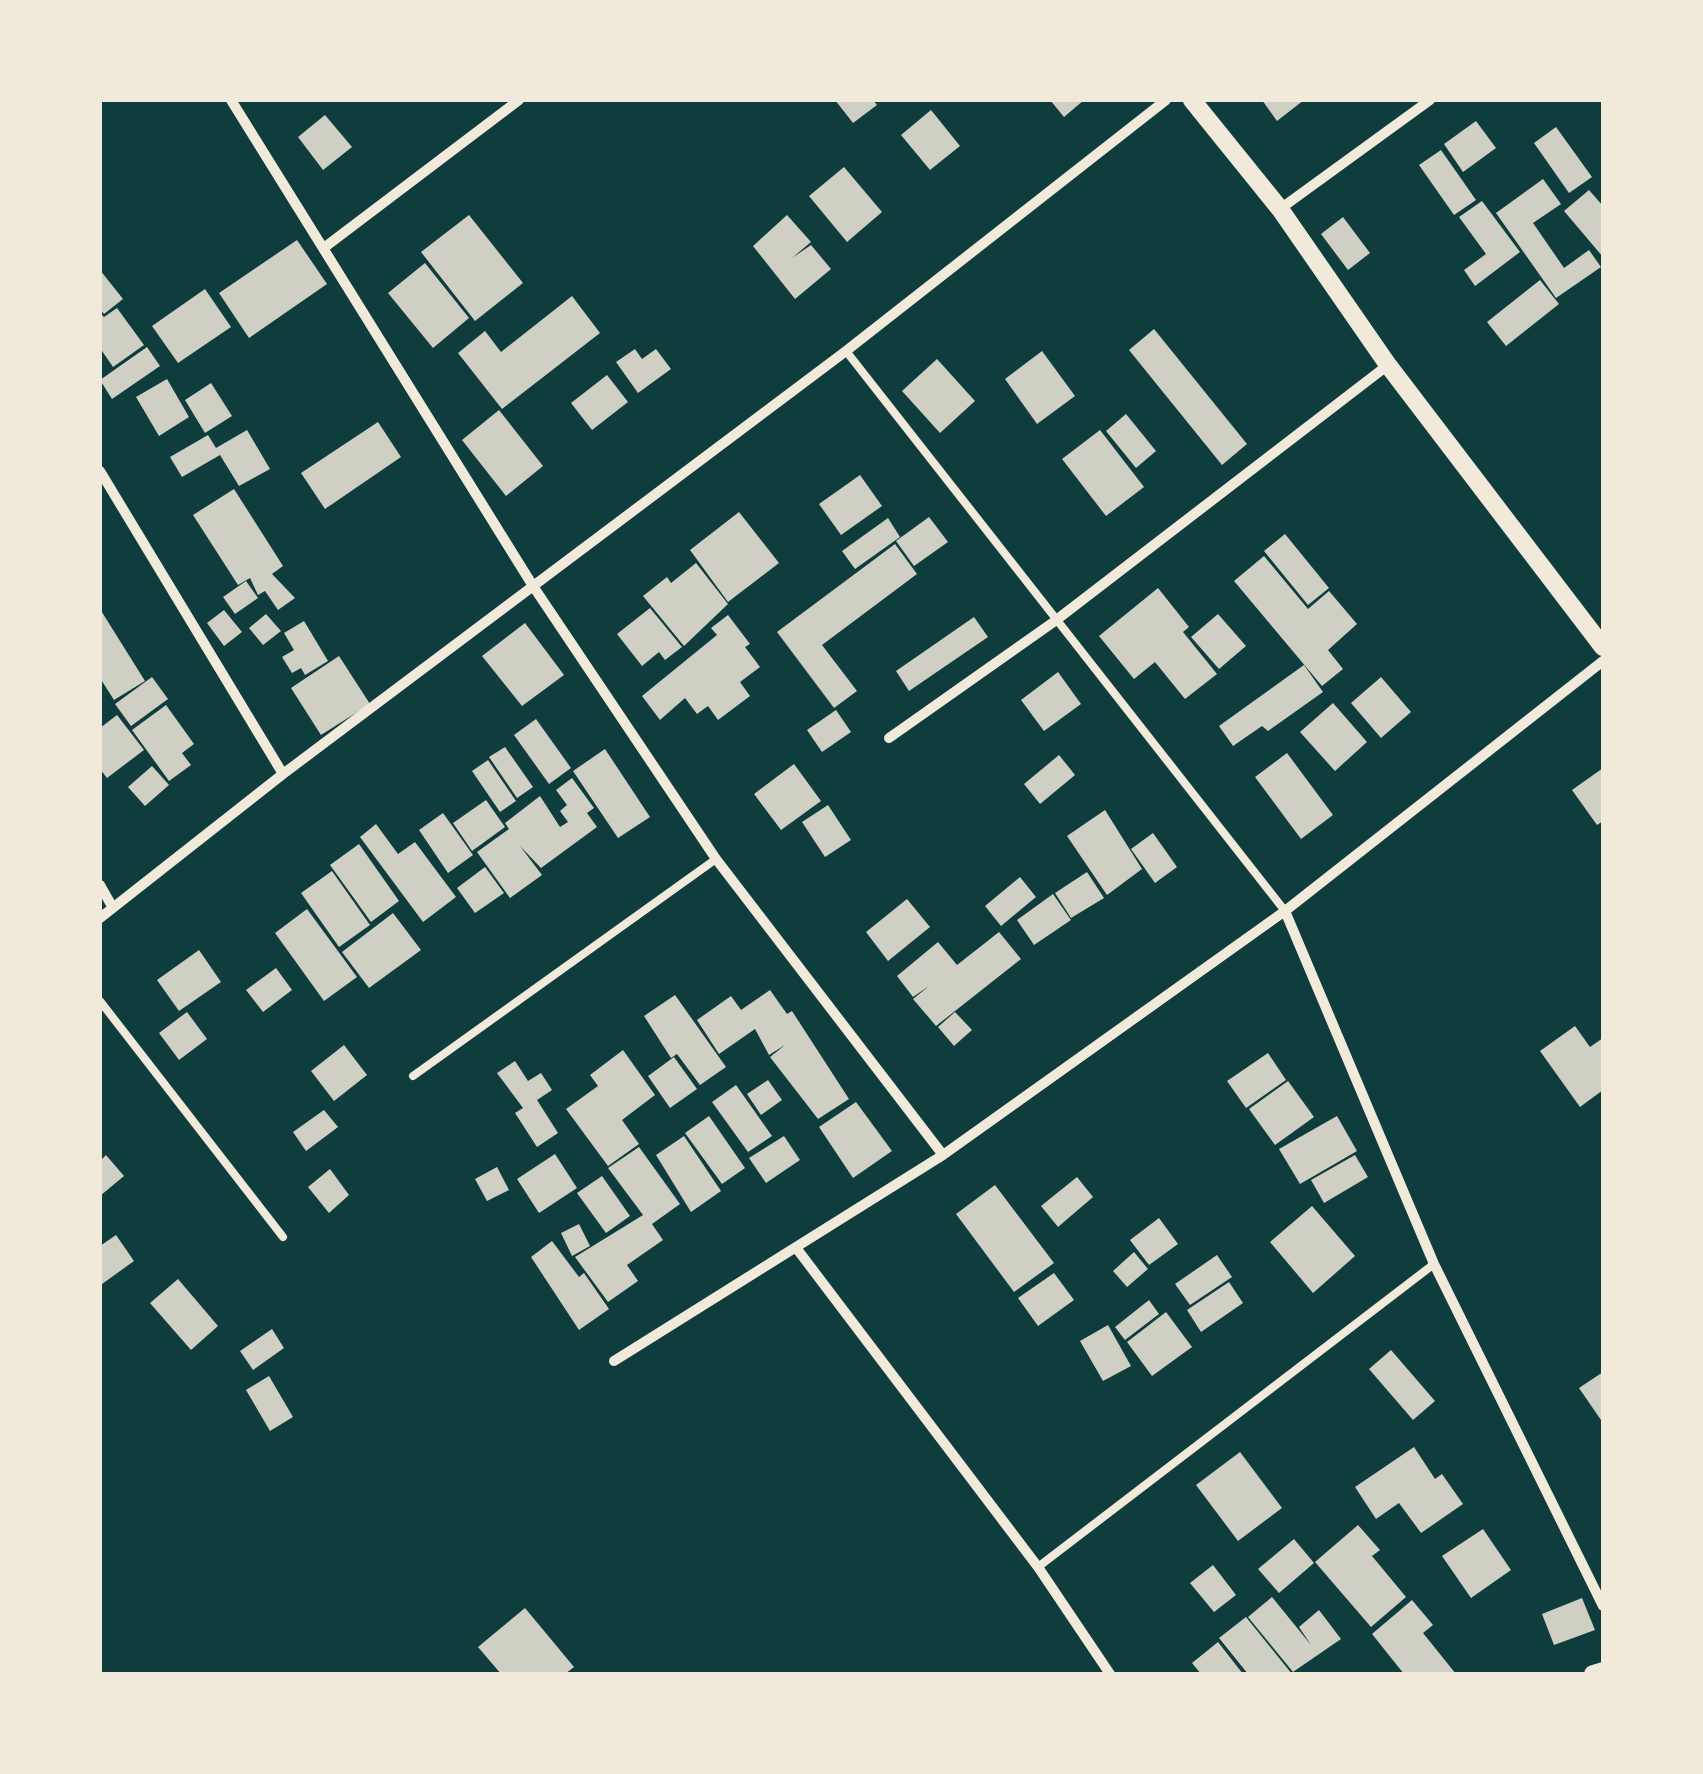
<!DOCTYPE html>
<html>
<head>
<meta charset="utf-8">
<style>
  body { margin:0 }
  #map { position:relative; width:1703px; height:1774px; overflow:hidden; background:#0f3d3e; font-family:Literata,serif }
  canvas { display:block }
  .frame { position:absolute; inset:0; border:102px solid #f1e9da; pointer-events:none }
</style>
</head>
<body>
<div id="map">
<canvas width="1703" height="1774"></canvas>
<div class="frame"></div>
</div>
<script>
const ctx = document.querySelector('canvas').getContext('2d');
ctx.lineJoin = 'round';
function fill(path, color) { ctx.fillStyle = color; ctx.fill(path, 'evenodd'); }
const poly = rows => new Path2D(rows.map(r => 'M' + r).join(''));
function trace(path, color, width, dash) { ctx.strokeStyle = color; ctx.lineWidth = width; ctx.lineCap = dash ? 'butt' : 'round'; ctx.setLineDash(dash || []); ctx.stroke(path); }
fill(poly([
  [835,100,873,100,877,105,853,123],
  [1050,100,1084,100,1064,117],
  [1262,100,1304,100,1277,121],
  [931,110,960,146,930,170,901,135],
  [325,115,352,147,323,170,298,137],
  [1476,121,1496,148,1463,172,1444,144],
  [1556,127,1592,177,1569,193,1534,143],
  [1441,150,1476,200,1454,215,1419,165],
  [844,167,882,212,847,242,809,196],
  [1543,179,1561,204,1533,223,1564,268,1589,250,1601,267,1556,298,1496,213],
  [1589,190,1603,206,1603,257,1564,211],
  [1482,201,1520,252,1475,286,1464,270,1486,254,1459,217],
  [469,215,523,283,475,321,421,252],
  [787,215,811,242,792,258,811,245,831,269,795,299,753,246],
  [1343,217,1370,253,1348,270,1321,234],
  [297,240,327,284,249,338,219,293],
  [425,263,469,318,433,348,388,293],
  [100,270,123,299,104,314,100,309],
  [1540,280,1559,304,1506,346,1487,322],
  [205,289,231,327,178,363,152,326],
  [572,296,600,333,502,409,458,353,485,331,501,352],
  [117,308,144,345,113,367,100,348,100,313,104,317],
  [1154,329,1247,444,1222,465,1129,350],
  [147,347,160,366,112,399,100,380],
  [635,349,642,359,656,349,671,369,638,393,616,362],
  [1042,351,1075,396,1037,424,1005,379],
  [937,359,975,401,940,433,902,391],
  [607,375,628,402,592,430,571,403],
  [167,379,189,417,159,436,136,397],
  [211,383,232,416,205,433,185,400],
  [499,410,543,466,506,496,462,440],
  [1126,414,1156,451,1136,468,1106,431],
  [378,422,401,457,325,509,301,473],
  [247,430,270,469,239,486,220,455,182,477,170,457,208,435,216,448],
  [1100,430,1144,487,1106,516,1062,459],
  [860,475,882,506,841,535,819,504],
  [234,489,283,566,272,574,295,598,278,610,265,591,258,595,250,578,238,585,193,515],
  [739,512,779,563,728,602,690,550],
  [929,517,948,542,914,566,896,541],
  [888,518,900,537,855,569,842,551],
  [1285,534,1329,588,1308,605,1264,551],
  [895,544,917,574,822,645,857,691,834,708,777,632],
  [1264,556,1308,609,1329,591,1357,624,1328,650,1343,669,1322,686,1234,581],
  [696,563,728,604,684,646,643,596,667,577,671,583],
  [246,581,258,598,235,614,223,597],
  [1158,588,1189,627,1183,632,1217,674,1185,699,1155,662,1134,679,1099,636],
  [650,608,682,647,665,660,659,652,642,666,617,634],
  [100,609,145,681,114,700,100,678],
  [224,610,242,632,224,646,207,623],
  [266,614,281,631,263,645,249,628],
  [1218,614,1246,646,1219,669,1191,637],
  [728,615,750,644,745,647,760,667,740,682,750,696,718,720,708,706,697,714,685,698,660,720,642,696,717,635,711,628],
  [974,617,988,637,909,691,896,671],
  [304,621,328,661,305,675,301,668,292,673,282,657,294,650,284,633],
  [525,623,564,675,522,706,482,656],
  [339,656,370,704,321,735,291,688],
  [1304,665,1323,692,1268,731,1262,726,1233,746,1219,726],
  [1058,672,1081,704,1044,731,1021,700],
  [152,677,168,699,131,726,115,704],
  [1381,677,1411,712,1381,738,1351,703],
  [1333,703,1367,742,1335,771,1300,732],
  [166,705,194,744,182,753,191,765,169,781,132,730],
  [836,710,851,732,822,752,807,730],
  [117,715,144,750,107,778,100,769,100,728],
  [536,719,571,768,549,784,514,735],
  [505,747,533,787,517,798,489,757],
  [605,749,650,817,618,838,573,771],
  [1287,753,1333,815,1301,839,1255,777],
  [1059,755,1075,775,1040,804,1024,784],
  [488,760,516,801,500,812,472,771],
  [794,764,821,801,781,830,754,794],
  [152,766,169,785,145,806,128,787],
  [1603,768,1603,821,1597,825,1572,790],
  [572,778,594,808,587,813,597,827,541,868,520,846,542,875,510,898,477,852,509,829,505,823,540,796,560,827,568,822,560,811,567,805,556,790],
  [486,800,505,827,472,851,453,823],
  [828,805,851,840,825,857,802,822],
  [1105,810,1142,869,1107,895,1067,836],
  [443,813,473,855,448,873,419,830],
  [376,824,398,854,415,842,456,897,423,922,360,837],
  [1153,833,1177,867,1155,883,1131,849],
  [359,844,399,901,371,922,330,865],
  [485,867,504,893,475,913,457,888],
  [332,871,370,925,339,947,301,893],
  [1087,872,1104,898,1071,918,1055,893],
  [1020,877,1036,897,1001,926,985,906],
  [1053,894,1071,920,1034,945,1017,920],
  [907,899,930,927,888,961,866,932],
  [307,909,357,977,324,1001,275,933],
  [393,913,421,950,369,988,342,952],
  [999,932,1021,959,936,1026,913,999,929,986,913,997,897,976,938,942,957,965],
  [199,950,221,982,179,1011,157,980],
  [276,968,292,990,263,1012,246,990],
  [770,990,787,1014,792,1011,849,1099,818,1119,770,1057,785,1045,769,1055,755,1029,719,1054,697,1020,731,996,741,1010],
  [675,995,726,1067,700,1085,677,1054,671,1058,644,1016],
  [187,1012,207,1039,179,1060,159,1033],
  [955,1012,972,1030,954,1046,938,1027],
  [1575,1026,1590,1047,1603,1038,1603,1090,1580,1107,1540,1051],
  [344,1045,367,1075,334,1101,311,1071],
  [623,1050,655,1095,622,1120,639,1144,608,1166,566,1109,598,1086,590,1075],
  [1268,1053,1286,1080,1246,1108,1227,1081],
  [674,1057,697,1089,670,1108,648,1076],
  [515,1061,528,1081,541,1073,552,1090,537,1100,558,1133,537,1147,515,1113,523,1108,497,1073],
  [768,1080,782,1100,761,1115,747,1094],
  [1288,1081,1314,1117,1275,1145,1249,1109],
  [736,1085,772,1136,748,1152,712,1102],
  [856,1102,892,1151,853,1178,819,1127],
  [324,1110,338,1127,306,1151,293,1132],
  [709,1116,745,1168,722,1184,685,1133],
  [1337,1116,1357,1151,1300,1184,1279,1149],
  [684,1136,721,1191,691,1212,656,1155],
  [784,1136,800,1160,766,1183,749,1158],
  [639,1147,680,1204,652,1224,663,1240,627,1265,638,1281,608,1302,575,1257,643,1215,608,1168],
  [555,1154,577,1188,539,1213,517,1179],
  [106,1155,124,1176,100,1196,100,1161],
  [1355,1155,1368,1177,1324,1203,1311,1180],
  [497,1167,509,1190,487,1201,475,1179],
  [330,1169,349,1195,329,1213,308,1187],
  [602,1176,630,1216,606,1233,577,1193],
  [1077,1177,1093,1197,1058,1227,1041,1206],
  [995,1185,1054,1263,1014,1292,956,1214],
  [1312,1206,1355,1256,1313,1293,1270,1242],
  [1159,1218,1178,1244,1149,1265,1130,1240],
  [579,1224,590,1246,572,1256,561,1233],
  [116,1235,134,1261,102,1284,100,1246],
  [552,1241,579,1277,584,1273,609,1309,579,1330,531,1257],
  [1134,1252,1148,1269,1127,1287,1113,1271],
  [1217,1255,1232,1277,1190,1305,1175,1284],
  [1054,1273,1074,1300,1038,1326,1018,1298],
  [178,1279,218,1326,191,1350,150,1303],
  [1229,1282,1243,1303,1201,1332,1187,1310],
  [1149,1300,1159,1314,1125,1340,1115,1327],
  [1166,1312,1192,1347,1152,1376,1127,1342],
  [1108,1325,1131,1366,1103,1381,1080,1341],
  [272,1329,284,1348,253,1370,240,1351],
  [1391,1350,1435,1401,1413,1420,1369,1369],
  [1603,1372,1603,1423,1579,1388],
  [269,1376,293,1417,270,1431,246,1390],
  [1414,1447,1435,1479,1442,1474,1463,1504,1421,1533,1399,1503,1376,1519,1355,1487],
  [1240,1452,1282,1508,1238,1541,1196,1485],
  [1358,1525,1380,1550,1372,1556,1406,1597,1371,1627,1315,1562],
  [1483,1529,1511,1570,1471,1598,1442,1556],
  [1294,1539,1314,1563,1279,1593,1258,1569],
  [1213,1565,1236,1595,1214,1612,1190,1583],
  [1272,1597,1311,1645,1299,1627,1319,1610,1341,1639,1293,1672,1248,1617],
  [1582,1598,1595,1630,1554,1645,1542,1614],
  [1412,1600,1433,1625,1423,1633,1456,1674,1404,1674,1372,1634],
  [525,1608,574,1667,565,1674,501,1674,478,1647],
  [1246,1617,1292,1674,1248,1674,1219,1638],
  [1218,1642,1243,1674,1201,1674,1192,1663]
]), '#cfcfc3');
trace(poly([
  [846,351,1285,911],
  [100,1001,283,1237],
  [413,1076,716,859],
  [1038,1567,1434,1264]
]), '#f1e9da', 8);
trace(poly([
  [231,100,533,586,716,859,943,1155],
  [1280,209,1430,100],
  [325,247,519,100],
  [100,471,283,774],
  [889,738,1055,621,1388,365],
  [100,885,113,908],
  [1285,911,1434,1264,1603,1606],
  [100,918,283,774,846,351,1166,100],
  [797,1249,1038,1567,1110,1674],
  [614,1361,943,1155,1285,911,1603,661]
]), '#f1e9da', 10);
trace(poly([
  [1192,100,1280,209,1388,365,1603,647],
  [1593,1674,1603,1671]
]), '#f1e9da', 18);
</script>
</body>
</html>
